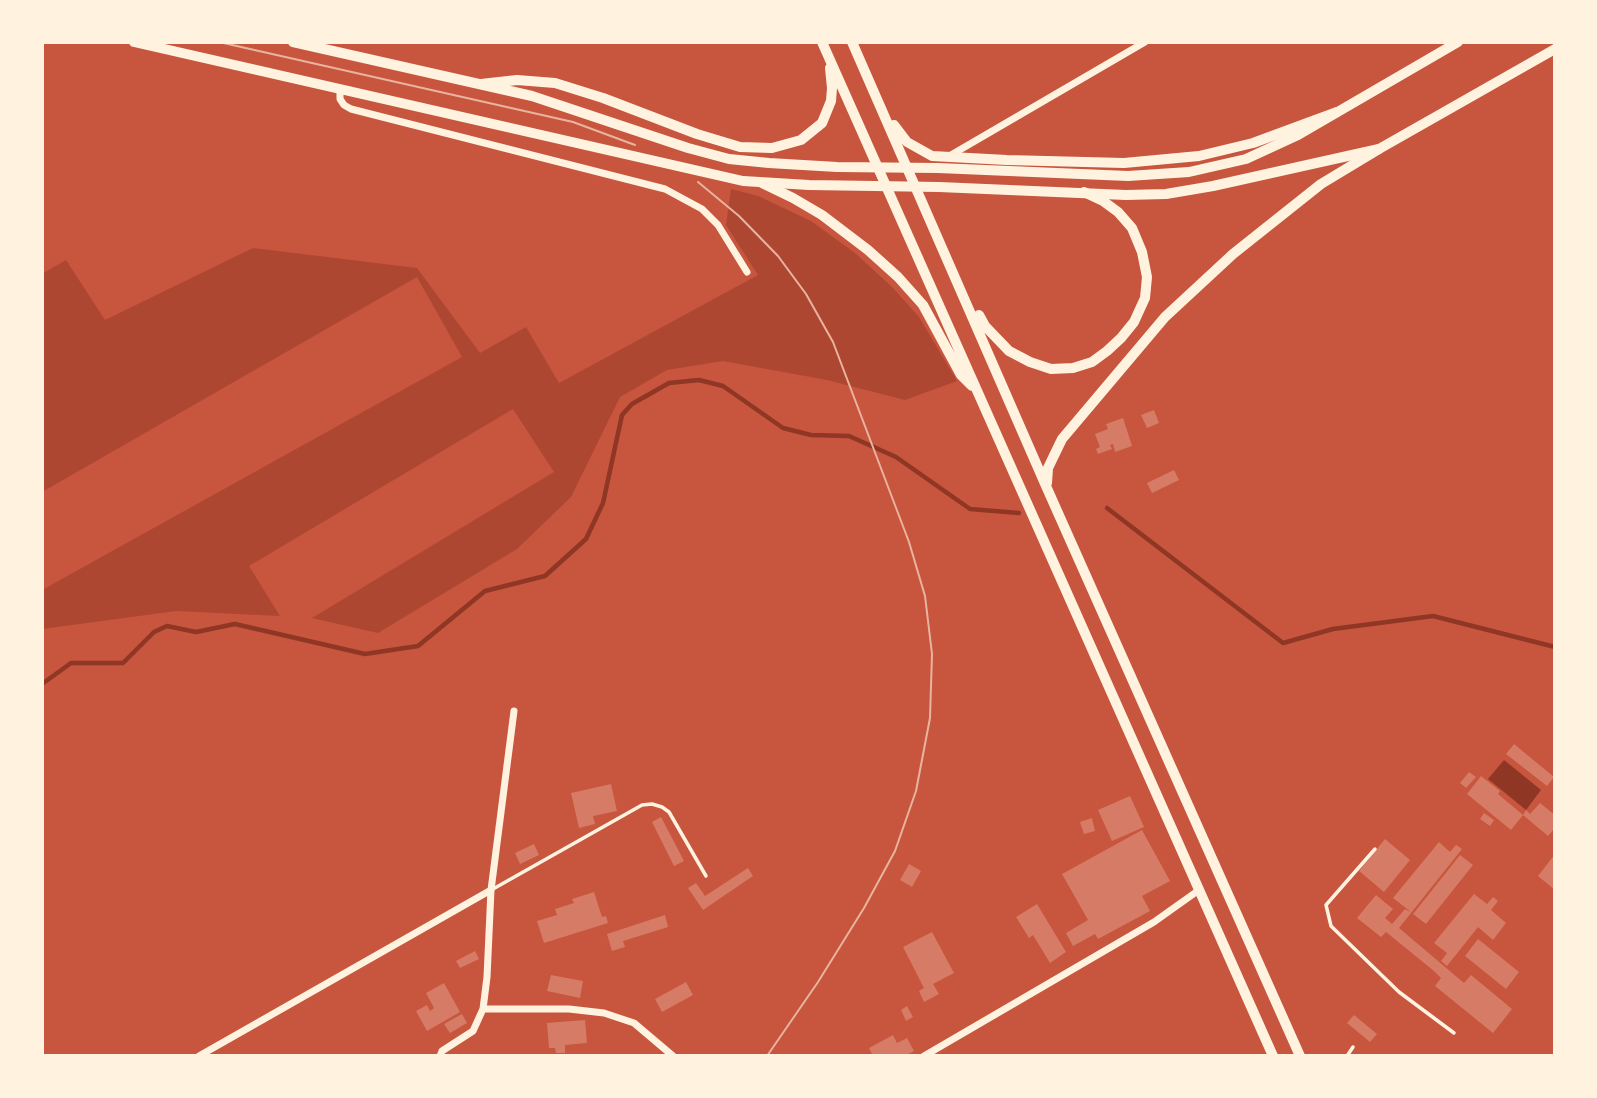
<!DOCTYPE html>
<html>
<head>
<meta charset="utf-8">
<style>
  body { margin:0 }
  #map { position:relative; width:1597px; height:1098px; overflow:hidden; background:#c8553d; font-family:"Work Sans",sans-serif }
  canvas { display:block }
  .frame { position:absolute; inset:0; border:44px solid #fff3e0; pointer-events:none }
</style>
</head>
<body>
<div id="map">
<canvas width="1597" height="1098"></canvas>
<div class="frame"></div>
</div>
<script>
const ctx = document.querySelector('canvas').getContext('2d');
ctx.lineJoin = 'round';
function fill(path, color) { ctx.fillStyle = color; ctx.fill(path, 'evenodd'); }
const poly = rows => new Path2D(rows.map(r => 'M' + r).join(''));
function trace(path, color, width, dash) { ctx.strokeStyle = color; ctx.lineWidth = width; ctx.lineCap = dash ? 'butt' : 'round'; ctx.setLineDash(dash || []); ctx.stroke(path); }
fill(poly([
  [731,189,758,196,811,221,855,253,892,287,919,317,957,381,905,400,827,380,723,361,667,370,620,397,571,497,517,549,378,633,312,618,554,472,513,409,249,566,280,616,176,611,42,629,42,590,462,357,417,277,42,492,42,274,66,260,105,320,253,248,417,268,480,353,526,327,559,383,758,275,726,225]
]), '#ae4732');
fill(poly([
  [1504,760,1541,790,1526,810,1488,779]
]), '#8f3625');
trace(poly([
  [1107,508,1283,643,1333,629,1433,616,1555,647],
  [42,684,71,663,123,663,154,632,167,626,196,632,235,624,365,654,418,646,485,591,545,576,586,539,603,503,622,415,632,404,669,383,699,380,723,386,783,428,811,435,849,436,896,457,970,509,1019,513]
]), '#8f3625', 4.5);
fill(poly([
  [1154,410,1159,423,1147,428,1141,415],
  [1123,418,1132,446,1115,452,1113,444,1110,445,1112,449,1098,454,1096,449,1100,447,1095,434,1108,429,1106,424],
  [1174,470,1179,480,1152,493,1147,483],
  [1514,744,1554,777,1547,786,1506,754],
  [1469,772,1476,777,1466,788,1460,783],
  [1481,776,1500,791,1498,794,1523,815,1511,830,1467,794],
  [611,784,617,811,593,816,595,824,579,828,571,793],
  [1130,796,1144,827,1112,841,1098,810],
  [1540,803,1555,815,1555,828,1548,836,1523,815,1526,810,1530,814],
  [1484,813,1494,820,1490,826,1480,819],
  [661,817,684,861,674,866,652,822],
  [1092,818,1095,831,1084,834,1080,822],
  [1142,830,1170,881,1142,896,1150,911,1098,939,1095,934,1073,946,1066,933,1088,920,1062,874],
  [1385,839,1410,860,1384,892,1359,871],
  [1439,842,1450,852,1456,845,1462,849,1399,928,1464,983,1471,975,1512,1009,1493,1033,1435,986,1441,978,1434,971,1386,932,1381,937,1357,918,1376,895,1393,909,1385,918,1392,924,1405,909,1411,912,1393,898],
  [534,844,539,855,520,864,515,853],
  [1555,854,1555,890,1538,876],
  [1460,855,1473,865,1426,924,1413,914],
  [909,864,921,871,912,887,900,880],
  [748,868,753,876,703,910,688,888,696,883,705,896],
  [594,892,602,917,606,916,608,923,544,943,537,921,557,915,555,909,574,903,572,899],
  [1474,894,1487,904,1493,897,1498,901,1491,910,1506,923,1493,940,1478,927,1447,966,1441,961,1447,953,1434,943],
  [1037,904,1066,952,1050,963,1033,935,1029,938,1016,917],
  [665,915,668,927,623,941,625,947,612,951,607,934],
  [932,932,954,973,933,984,939,994,924,1002,919,991,924,988,903,947],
  [1478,939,1519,972,1506,989,1465,956],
  [475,951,479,959,460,968,456,961],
  [551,975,583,981,580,998,547,991],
  [686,982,693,995,662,1012,655,999],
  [444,983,460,1012,427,1031,416,1011,427,1005,430,1011,434,1008,426,993],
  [907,1006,913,1017,906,1021,901,1010],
  [462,1014,467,1023,450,1033,444,1024],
  [1354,1015,1377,1034,1370,1042,1347,1023],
  [585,1020,587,1043,565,1045,565,1053,556,1053,555,1048,549,1048,547,1023],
  [893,1035,897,1043,907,1038,914,1051,905,1056,873,1056,869,1048]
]), '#d67c66');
trace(poly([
  [1375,849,1326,905,1331,926,1399,992,1454,1033],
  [493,889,642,805,652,804,662,807,669,812,706,876],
  [1347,1056,1353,1047]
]), '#fff3e0', 3.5);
trace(poly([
  [340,90,340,99,344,105,351,109,665,189,702,209,718,225,747,272],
  [951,155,1145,42],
  [483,1009,569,1009,604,1013,634,1023,673,1056],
  [199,1056,491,890],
  [440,1056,442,1051,473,1031,483,1009,487,977,491,890,514,711],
  [924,1056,1154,922,1199,890]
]), '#fff3e0', 7);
trace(poly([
  [134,42,743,181,809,185,939,187,1126,195,1166,194,1213,186,1379,149,1555,49],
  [293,42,532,96,688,148,729,159,769,163,837,167,938,168,1128,176,1189,172,1246,159,1298,135,1458,42]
]), '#fff3e0', 10);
trace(poly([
  [822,42,1273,1056],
  [852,42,1046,486,1300,1056],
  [481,84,517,80,555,83,603,98,697,134,740,147,772,148,801,140,822,123,831,101,832,88,830,68],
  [894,125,907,142,932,156,1007,160,1124,163,1199,156,1253,143,1337,112],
  [762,183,793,198,822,215,868,250,898,277,923,305,961,375,972,386],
  [979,315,985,326,1009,351,1030,362,1051,369,1073,368,1092,362,1107,351,1121,338,1134,322,1145,298,1147,277,1142,252,1132,228,1118,212,1103,201,1084,192],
  [1047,483,1048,468,1062,439,1165,317,1233,254,1321,184,1379,149]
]), '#fff3e0', 10);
trace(poly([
  [219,42,573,122,635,145],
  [698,182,739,216,778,256,806,294,833,342,909,542,925,596,932,654,930,718,916,791,895,851,864,908,818,982,767,1056]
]), '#e9b49f', 2);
</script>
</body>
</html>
